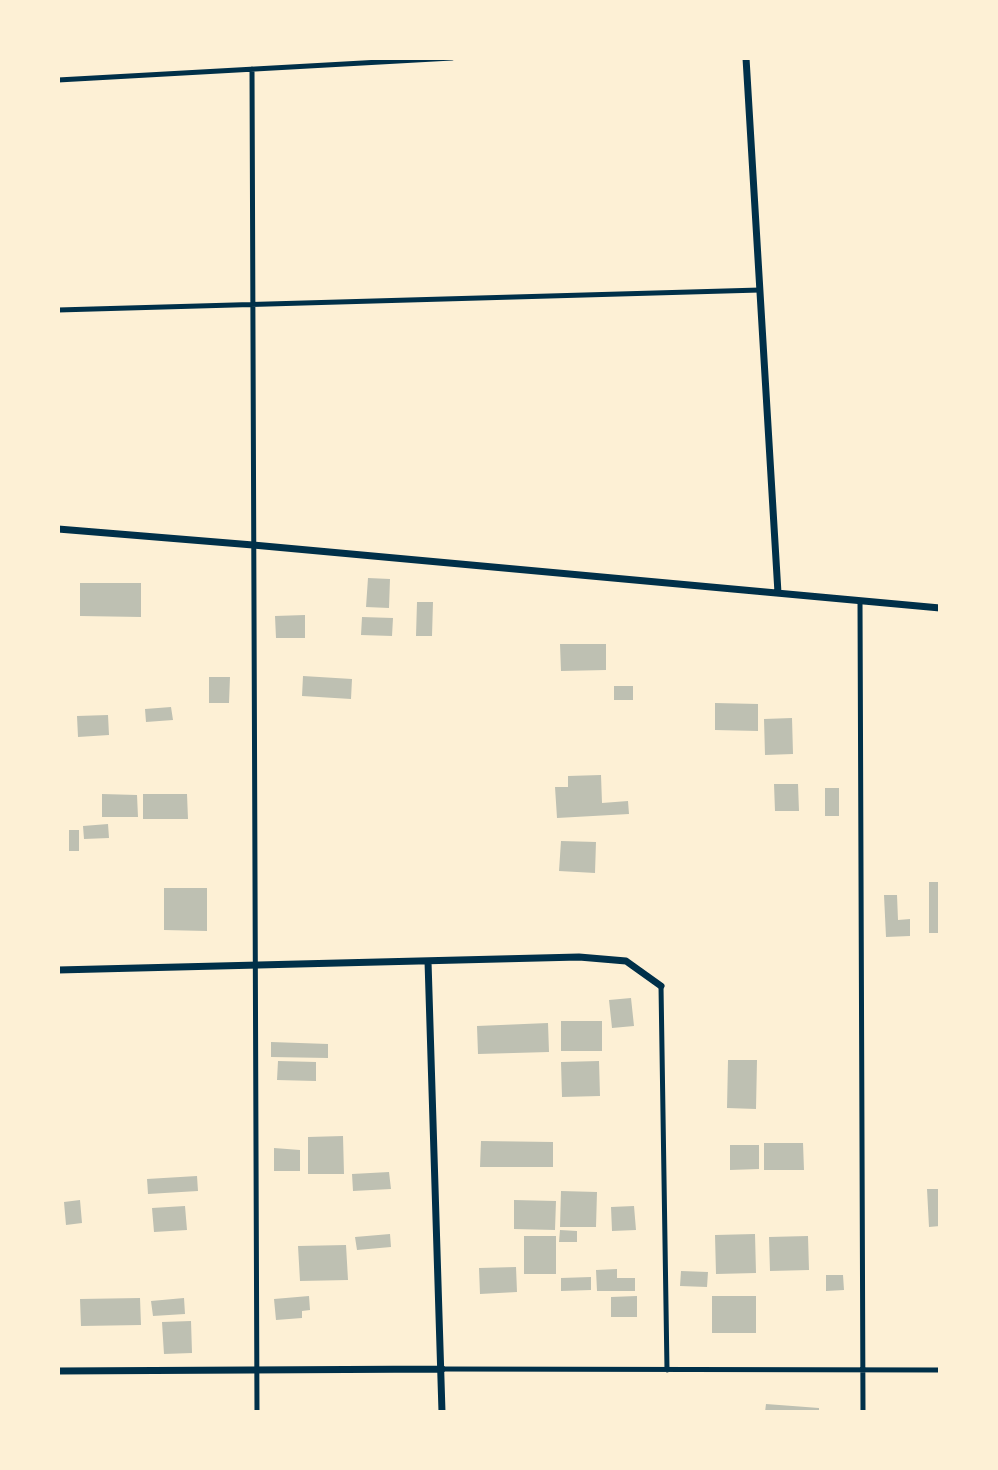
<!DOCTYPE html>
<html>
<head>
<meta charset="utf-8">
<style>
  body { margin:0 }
  #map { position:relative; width:998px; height:1470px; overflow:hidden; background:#fdf0d5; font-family:"PT Sans",sans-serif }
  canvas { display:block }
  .frame { position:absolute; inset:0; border:60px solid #fdf0d5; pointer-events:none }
</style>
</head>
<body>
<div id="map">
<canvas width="998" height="1470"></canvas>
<div class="frame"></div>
</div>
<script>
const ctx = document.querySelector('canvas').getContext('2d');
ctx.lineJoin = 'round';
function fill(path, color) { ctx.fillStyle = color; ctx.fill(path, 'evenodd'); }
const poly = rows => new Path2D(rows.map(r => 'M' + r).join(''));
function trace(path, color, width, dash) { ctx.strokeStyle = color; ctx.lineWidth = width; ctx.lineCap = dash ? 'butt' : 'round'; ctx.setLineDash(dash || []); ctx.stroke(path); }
fill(poly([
  [368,578,390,579,389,608,366,607],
  [80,583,141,583,141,617,80,616],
  [417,602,433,602,432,636,416,636],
  [305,615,305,638,276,638,275,616],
  [362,617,393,618,392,636,361,635],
  [560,644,606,644,606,670,561,671],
  [303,676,352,679,351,699,302,696],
  [209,677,230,677,229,703,209,703],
  [614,686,633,686,633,700,614,700],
  [715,703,758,704,758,731,715,730],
  [171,707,173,720,146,722,145,709],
  [108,715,109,735,78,737,77,716],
  [792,718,793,754,765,755,764,719],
  [601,775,602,803,628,801,629,814,557,818,555,787,568,787,568,776],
  [774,784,798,784,799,811,775,811],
  [825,788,839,788,839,816,825,816],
  [102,794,137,795,138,817,102,817],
  [143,794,187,794,188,819,143,819],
  [108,824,109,838,84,839,83,826],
  [69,830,79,830,79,851,69,851],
  [561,841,596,842,595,873,559,871],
  [929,882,940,882,940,933,929,933],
  [164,888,207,888,207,931,164,930],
  [884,895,897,895,898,920,910,919,910,936,886,937],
  [631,998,634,1026,612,1028,609,1000],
  [561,1021,602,1021,602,1051,561,1051],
  [548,1023,549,1052,478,1054,477,1026],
  [271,1042,328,1044,328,1058,271,1057],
  [728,1060,757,1060,756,1109,727,1108],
  [278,1061,316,1062,316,1081,277,1080],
  [599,1061,600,1096,562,1097,561,1062],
  [343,1136,344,1174,308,1174,308,1137],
  [481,1141,553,1142,553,1167,480,1167],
  [764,1143,803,1143,804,1170,764,1170],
  [730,1145,759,1145,759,1169,730,1170],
  [274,1148,300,1150,300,1171,274,1171],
  [389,1172,391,1189,353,1191,352,1174],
  [197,1176,198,1191,148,1194,147,1179],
  [927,1189,940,1189,940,1226,929,1227],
  [561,1191,597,1192,596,1227,560,1227],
  [80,1200,82,1223,66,1225,64,1202],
  [514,1200,556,1201,555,1230,514,1229],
  [185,1206,187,1230,154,1232,152,1208],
  [634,1206,636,1230,612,1231,611,1207],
  [560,1230,577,1231,577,1242,559,1242],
  [390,1234,391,1247,357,1250,355,1237],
  [755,1234,756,1273,716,1274,715,1235],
  [524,1236,556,1236,556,1274,524,1274],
  [808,1236,809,1270,770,1271,769,1237],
  [346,1245,348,1280,300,1281,298,1246],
  [516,1267,517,1292,480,1294,479,1268],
  [617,1269,617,1278,635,1278,635,1291,597,1291,596,1270],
  [681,1271,708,1272,707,1287,680,1286],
  [826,1275,843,1275,844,1290,826,1291],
  [591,1277,591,1290,561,1291,561,1278],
  [309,1296,310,1310,302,1311,302,1318,276,1320,274,1299],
  [637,1296,637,1317,611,1317,611,1297],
  [712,1296,756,1296,756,1333,712,1333],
  [140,1298,141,1325,81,1326,80,1299],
  [184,1298,185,1314,153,1316,151,1301],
  [191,1321,192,1353,164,1354,162,1322],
  [766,1404,819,1408,819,1412,765,1412]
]), '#bec0b2');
trace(poly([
  [252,69,257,1412],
  [58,80,452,58],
  [58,310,760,290],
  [860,601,863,1412],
  [661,986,667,1370],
  [442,1369,940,1370]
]), '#003049', 5);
trace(poly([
  [746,58,778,593],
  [58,529,253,545,940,608],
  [428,961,442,1412],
  [58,970,579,957,626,961,661,986],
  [58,1371,442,1369]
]), '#003049', 7);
</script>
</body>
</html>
